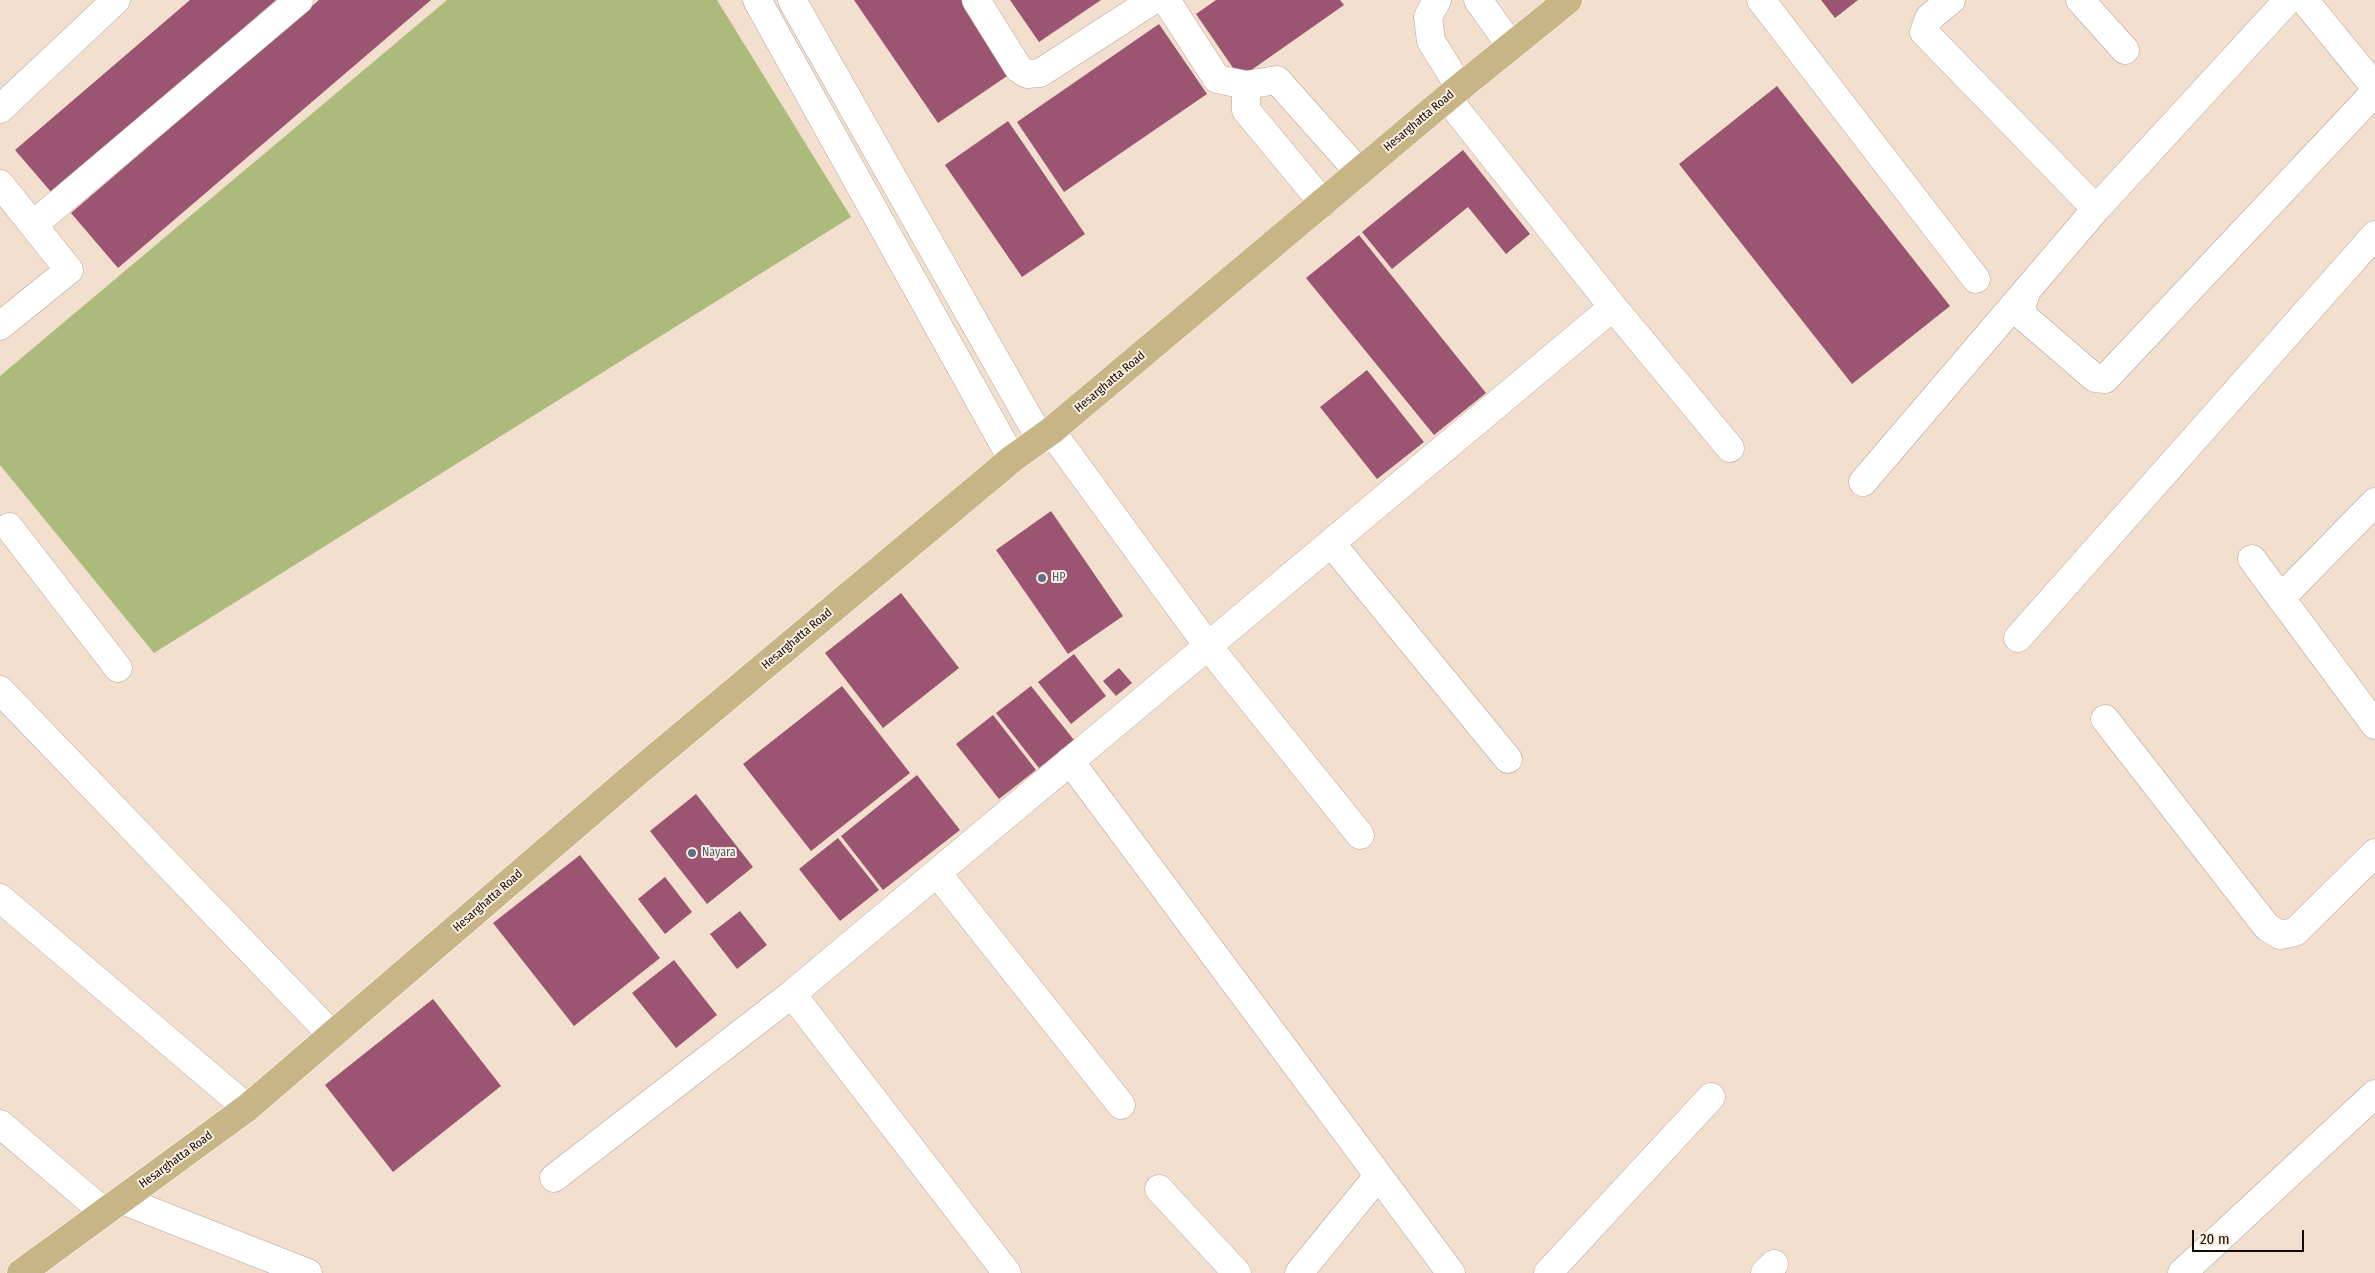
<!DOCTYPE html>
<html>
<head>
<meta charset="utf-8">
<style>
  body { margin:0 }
  #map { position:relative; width:2375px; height:1273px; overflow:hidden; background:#f2dfcd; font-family:"Fira Sans Condensed",sans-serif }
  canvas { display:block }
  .scale { position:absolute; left:2192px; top:1230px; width:112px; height:22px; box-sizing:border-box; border:2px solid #120c06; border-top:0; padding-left:6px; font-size:15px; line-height:18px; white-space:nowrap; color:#120c06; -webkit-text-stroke:4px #fceddf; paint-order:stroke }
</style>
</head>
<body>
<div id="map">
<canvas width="2375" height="1273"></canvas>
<div class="scale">20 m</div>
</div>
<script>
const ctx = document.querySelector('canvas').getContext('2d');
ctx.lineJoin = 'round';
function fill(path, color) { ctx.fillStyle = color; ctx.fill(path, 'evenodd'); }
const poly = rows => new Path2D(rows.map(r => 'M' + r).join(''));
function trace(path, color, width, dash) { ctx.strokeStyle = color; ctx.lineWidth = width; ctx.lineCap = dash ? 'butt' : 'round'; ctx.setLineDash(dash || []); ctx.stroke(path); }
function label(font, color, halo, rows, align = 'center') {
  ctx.font = font + ' "Fira Sans Condensed",sans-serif'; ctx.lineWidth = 4; ctx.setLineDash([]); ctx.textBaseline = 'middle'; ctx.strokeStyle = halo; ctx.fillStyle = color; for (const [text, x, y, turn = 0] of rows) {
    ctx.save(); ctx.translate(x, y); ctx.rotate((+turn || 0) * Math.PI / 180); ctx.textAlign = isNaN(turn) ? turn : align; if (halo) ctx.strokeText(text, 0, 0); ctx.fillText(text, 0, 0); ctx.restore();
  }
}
fill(poly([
  [447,0,717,0,851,217,154,653,0,465,0,376]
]), '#acbb7b');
fill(poly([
  [190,0,276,0,52,193,15,150],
  [319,0,431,0,118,268,71,213],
  [854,0,964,0,1013,72,938,123],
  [1010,0,1101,0,1039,42],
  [1216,0,1340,0,1344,5,1240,78,1196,14],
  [1821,0,1858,0,1835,18],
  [1159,24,1207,94,1064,192,1017,122],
  [1777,86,1950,306,1852,384,1679,164],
  [1008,121,1085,234,1022,277,945,165],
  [1463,150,1530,234,1506,254,1468,207,1392,269,1362,232],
  [1359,235,1486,393,1434,435,1306,278],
  [1367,370,1424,442,1377,479,1320,407],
  [1051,511,1123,616,1068,654,996,550],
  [901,593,959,668,883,728,825,653],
  [1074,654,1106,696,1071,724,1038,682],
  [1119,668,1132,683,1116,696,1103,681],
  [842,686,910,773,811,851,743,764],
  [1031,686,1074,740,1039,768,996,713],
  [993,715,1036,770,999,799,956,744],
  [917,775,960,830,883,890,841,836],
  [696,794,753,867,707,904,650,831],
  [838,838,879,890,840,921,799,869],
  [580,855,660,958,574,1026,493,923],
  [665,877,692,912,665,934,638,899],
  [740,911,767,945,737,969,710,934],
  [674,960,717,1015,676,1048,632,993],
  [433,999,501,1086,393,1172,325,1085]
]), '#9b5471');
const minor = poly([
  [757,0,1012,459],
  [792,0,1041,440],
  [976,0,1019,69,1027,74,1040,73,1153,0],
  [1166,0,1217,79,1246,85,1277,80,1359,172],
  [1437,0,1428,17,1431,41,1460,88],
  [1478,0,1511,46],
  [1761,0,1976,279],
  [1951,0,1929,18,1924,32,2096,209],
  [2080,0,2125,50],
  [2288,0,2096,209,2027,290,2022,304,2023,316,2095,378,2105,379,2375,92],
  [2304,0,2375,87],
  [1246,85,1246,110,1323,203],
  [1447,98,1613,307,1730,448],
  [0,109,116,0],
  [0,184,33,225,299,0],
  [0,326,69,270,33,225],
  [1051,431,1208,646,1360,835],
  [1863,482,2027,290],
  [9,527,118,668],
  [1331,543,1508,759],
  [2252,559,2375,725],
  [2281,598,2375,502],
  [2018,638,2375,235],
  [0,690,332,1035],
  [2105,719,2267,927,2280,935,2295,932,2375,853],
  [1070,761,1451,1273],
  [937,873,1121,1105],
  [0,898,247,1108],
  [792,994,1007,1273],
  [0,1124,104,1212],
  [554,1178,792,994,1613,307],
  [1159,1189,1237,1273],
  [122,1200,308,1273],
  [1299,1273,1378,1176],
  [1548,1273,1711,1097],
  [1765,1273,1774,1264],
  [2182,1273,2375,1094]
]);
const major = poly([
  [21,1273,247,1108,639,771,1012,459,1051,431,1447,98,1568,0]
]);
trace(minor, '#b7a594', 29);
trace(major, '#fff', 29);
trace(minor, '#fff', 28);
trace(major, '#c8b586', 28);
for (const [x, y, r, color] of [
  [1042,578,5,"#5c6f8a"],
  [692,853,5,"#5c6f8a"]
]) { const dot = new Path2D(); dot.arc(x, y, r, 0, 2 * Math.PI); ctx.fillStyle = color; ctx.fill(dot); trace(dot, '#fceddf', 2); }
label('12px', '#120c06', '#fceddf', [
  ["Hesarghatta Road",1419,121,-40],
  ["Hesarghatta Road",1110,382,-40],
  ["Hesarghatta Road",797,639,-40],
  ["Hesarghatta Road",488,901,-41],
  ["Hesarghatta Road",176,1160,-36]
]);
label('12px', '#4e5e75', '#fceddf', [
  ["HP",1052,578],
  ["Nayara",702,853]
], 'left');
</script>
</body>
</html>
